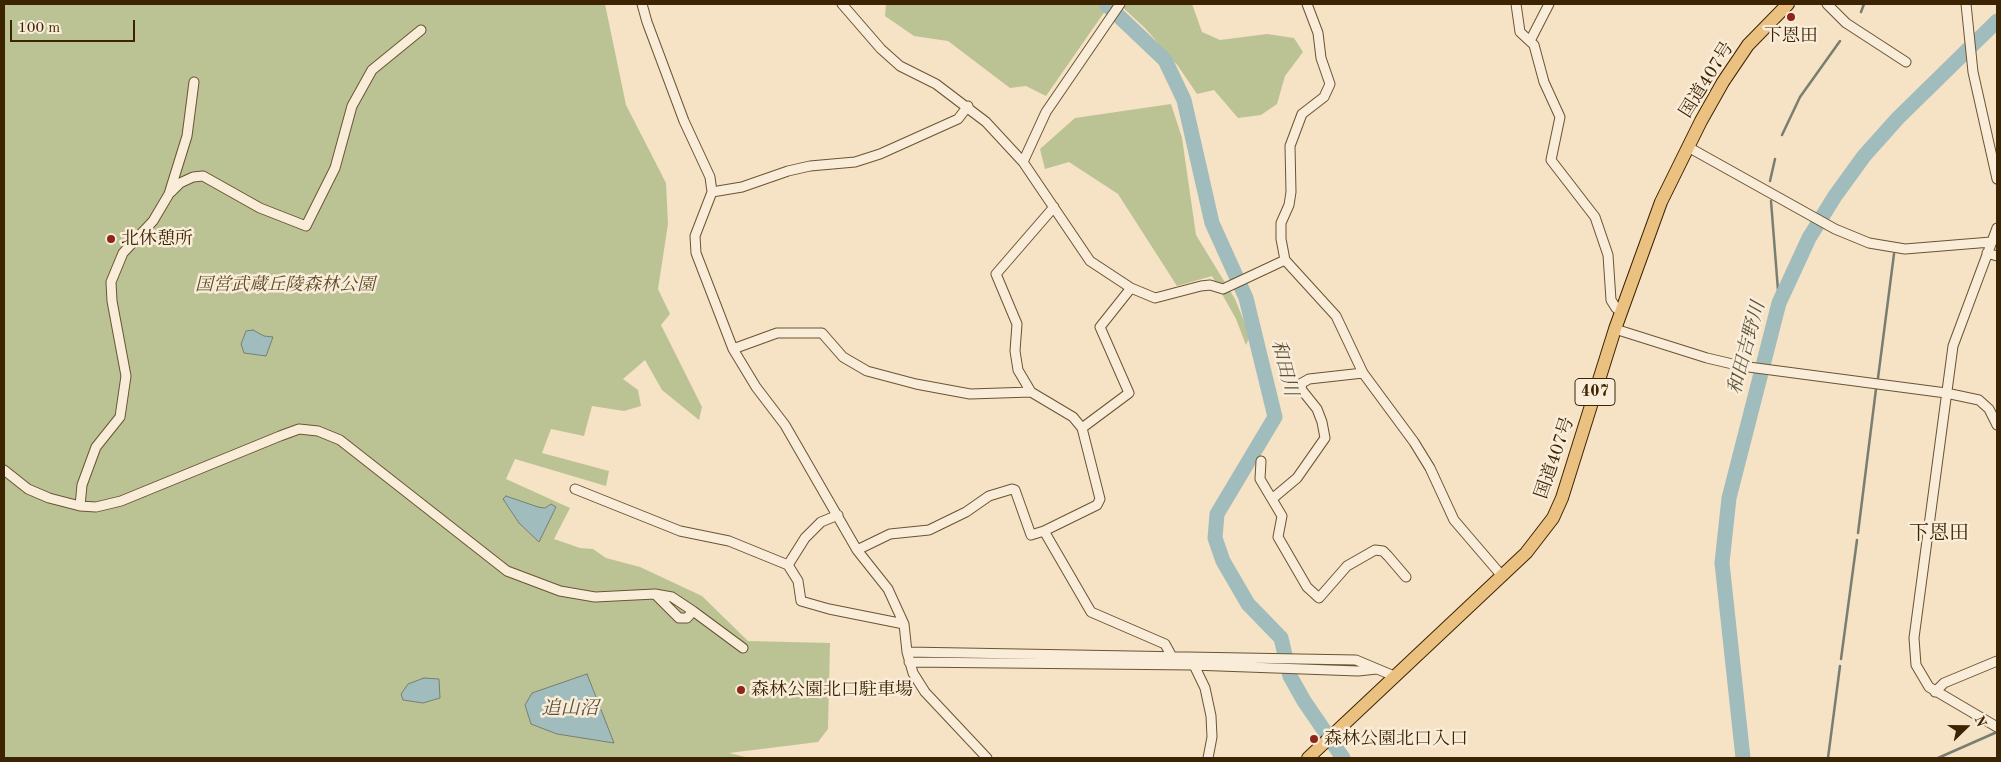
<!DOCTYPE html>
<html>
<head>
<meta charset="utf-8">
<style>
  body { margin:0 }
  #map { position:relative; width:2001px; height:762px; overflow:hidden; background:#f6e2c4; font-family:"Old Standard TT",serif }
  canvas { display:block }
  .frame { position:absolute; inset:0; border:5px solid #3c2402; pointer-events:none }
  .north { position:absolute; left:1941px; top:702px; width:50px; height:50px; -webkit-text-stroke:4px #f9ecd9; paint-order:stroke; rotate:68deg; font-size:14px; font-weight:700; line-height:20px; text-align:center; color:#3c2402 }
  .north::after { content:''; display:block; margin:auto; width:18px; height:22px; background:#3c2402; clip-path:polygon(50% 0,100% 100%,50% 72%,0 100%) }
  .scale { position:absolute; left:10px; top:20px; width:125px; height:22px; box-sizing:border-box; border:2px solid #3c2402; border-top:0; padding-left:6px; font-size:15px; line-height:18px; white-space:nowrap; color:#3c2402; -webkit-text-stroke:4px #f9ecd9; paint-order:stroke }
</style>
</head>
<body>
<div id="map">
<canvas width="2001" height="762"></canvas>
<div class="frame"></div>
<div class="north">N</div>
<div class="scale">100 m</div>
</div>
<script>
const ctx = document.querySelector('canvas').getContext('2d');
ctx.lineJoin = 'round';
function fill(path, color) { ctx.fillStyle = color; ctx.fill(path, 'evenodd'); }
const poly = rows => new Path2D(rows.map(r => 'M' + r).join(''));
function trace(path, color, width, dash) { ctx.strokeStyle = color; ctx.lineWidth = width; ctx.lineCap = dash ? 'butt' : 'round'; ctx.setLineDash(dash || []); ctx.stroke(path); }
function label(font, color, halo, rows, align = 'center') {
  ctx.font = font + ' "Old Standard TT","Noto Serif JP",serif'; ctx.lineWidth = 5; ctx.setLineDash([]); ctx.textBaseline = 'middle'; ctx.strokeStyle = halo; ctx.fillStyle = color; for (const [text, x, y, turn = 0] of rows) {
    ctx.save(); ctx.translate(x, y); ctx.rotate((+turn || 0) * Math.PI / 180); ctx.textAlign = isNaN(turn) ? turn : align; if (halo) ctx.strokeText(text, 0, 0); ctx.fillText(text, 0, 0); ctx.restore();
  }
}
fill(poly([
  [4,4,605,4,626,105,666,183,668,224,658,289,670,314,661,325,702,407,699,420,662,390,645,360,623,379,638,390,641,406,624,411,592,406,584,436,551,429,542,453,609,471,606,486,515,459,506,479,570,508,554,539,580,548,593,549,606,558,640,567,702,596,748,641,830,643,828,729,818,742,729,753,750,758,4,758],
  [886,4,1110,4,1046,96,1026,86,1010,88,948,41,914,36,885,16],
  [1119,4,1192,4,1202,32,1220,40,1267,34,1294,38,1303,52,1285,76,1277,104,1261,115,1238,118,1214,90,1197,94,1178,66,1145,28],
  [1171,104,1182,138,1196,235,1235,299,1250,336,1246,345,1236,319,1212,276,1177,286,1118,194,1069,162,1045,169,1040,149,1075,118]
]), '#bbc395');
const water = poly([
  [253,330,264,336,273,337,266,356,244,353,241,344,246,331,253,330],
  [506,496,538,507,545,508,551,504,556,507,539,542,519,523,503,499,506,496],
  [587,674,614,743,557,734,531,724,525,705,532,693,587,674],
  [424,678,439,679,440,698,423,703,403,700,401,694,408,684,424,678]
]);
fill(water, '#a0bcbd');
trace(water, '#787f72', 1);
trace(poly([
  [1861,12,1864,4],
  [1782,135,1800,97,1840,41],
  [1770,181,1775,159],
  [1771,201,1779,303],
  [1878,378,1894,254],
  [1858,533,1876,389],
  [1841,659,1857,540],
  [1828,758,1840,666],
  [1938,758,1997,732]
]), '#787f72', 2.5);
trace(poly([
  [1106,4,1165,60,1184,100,1212,223,1246,298,1275,417,1217,514,1215,538,1223,561,1248,604,1281,638,1290,676,1304,701,1343,758],
  [1743,758,1722,563,1729,498,1779,303,1809,238,1835,196,1864,156,1898,118,1997,21]
]), '#a0bcbd', 15);
const minor = poly([
  [642,4,647,22,684,121,710,177,712,192,695,236,696,253,733,349,756,387,785,425,857,550,888,589,904,624,907,652,913,673,925,692,987,758],
  [842,4,881,49,900,66,936,84,986,122,1023,162,1090,261,1131,288,1155,298,1201,286,1210,285,1223,289,1285,260],
  [1307,4,1318,33,1321,58,1330,84,1324,97,1302,114,1290,146,1291,192,1289,205,1281,223,1281,239,1285,260,1336,316,1363,373,1414,442,1430,468,1454,520,1502,576],
  [1516,4,1520,32,1534,45,1544,82,1560,117,1551,160,1595,217,1608,255,1611,300,1616,308,1622,312],
  [1827,4,1846,23,1906,62],
  [1966,4,1973,72,1997,179],
  [1530,41,1549,4],
  [1688,147,1835,229,1869,243,1905,249,1991,242],
  [1023,162,1046,112,1120,4],
  [171,192,180,183,193,177,203,176,260,208,306,226,335,168,352,106,372,70,421,30],
  [712,192,742,187,788,171,810,166,855,162,880,154,958,119,968,106],
  [1997,228,1953,346,1914,638,1916,665,1929,687,1997,727],
  [1987,253,1997,256],
  [1615,329,1707,358,1741,366,1946,393,1979,400,1989,409,1997,425],
  [733,349,777,333,822,333,843,357,867,371,916,384,970,394,1031,392,1073,417,1082,428,1100,499,1097,505,1044,531,1091,612,1165,644,1171,655],
  [1031,392,1018,370,1015,351,1017,324,996,274,1054,207],
  [1082,428,1129,393,1100,327,1131,288],
  [1261,461,1260,479,1282,516,1278,537,1307,587,1319,598,1347,566,1375,550,1383,551,1388,556,1406,577],
  [4,470,28,489,49,498,80,506,96,507,121,501,280,436,299,429,318,431,340,440,507,571,560,591,595,597,655,594,679,618,687,618,693,611,672,597,655,594],
  [575,489,680,531,729,541,788,565,798,581,801,601,829,609,904,624],
  [1272,499,1297,478,1325,438,1322,422,1317,409,1301,389,1302,383,1309,379,1363,373],
  [80,506,82,485,96,447,120,417,126,376,112,301,111,282,123,253,153,221,169,194,187,136,194,82],
  [857,550,890,534,929,530,966,512,989,496,1012,489,1015,490,1031,535,1044,531],
  [788,565,805,538,821,522,838,515],
  [693,611,743,648],
  [907,652,1356,660,1394,676],
  [1192,661,1205,688,1211,716,1212,737,1208,758],
  [909,662,1192,665,1358,671,1377,669],
  [1935,692,1944,683,1997,661]
]);
const highway = poly([
  [1308,758,1526,553,1553,518,1562,498,1615,329,1661,202,1701,121,1723,82,1748,45,1788,4]
]);
trace(minor, '#6a5432', 11);
trace(highway, '#3c2402', 14);
trace(minor, '#f9ecd9', 9);
trace(highway, '#ebc182', 12);
for (const [x, y, r, color] of [
  [1791,17,5,"#8f2418"],
  [111,239,5,"#8f2418"],
  [741,690,5,"#8f2418"],
  [1314,739,5,"#8f2418"]
]) { const dot = new Path2D(); dot.arc(x, y, r, 0, 2 * Math.PI); ctx.fillStyle = color; ctx.fill(dot); trace(dot, '#f9ecd9', 2); }
for (const [x, y, w] of [
  [1595,392,40]
]) { const box = new Path2D(); box.roundRect(x - w / 2, y - 13.5, w, 27, 4); ctx.fillStyle = '#f9ecd9'; ctx.fill(box); trace(box, '#3c2402', 1); }
label('bold 16px', '#3c2402', null, [
  ["407",1595,392]
]);
label('18px', '#3c2402', '#f9ecd9', [
  ["下恩田",1791,36,"center"],
  ["北休憩所",121,239],
  ["森林公園北口駐車場",751,690],
  ["森林公園北口入口",1324,739]
], 'left');
label('18px', '#3c2402', '#f9ecd9', [
  ["国道407号",1707,80,-58],
  ["国道407号",1555,458,-71]
]);
label('italic 18px', '#5c4c27', '#f9ecd9', [
  ["国営武蔵丘陵森林公園",285,285]
]);
label('italic 19px', '#5a523a', '#f9ecd9', [
  ["和田吉野川",1747,348,-75],
  ["和田川",1284,368,76],
  ["追山沼",570,709]
]);
label('20px', '#3c2402', '#f9ecd9', [
  ["下恩田",1939,534]
]);
</script>
</body>
</html>
